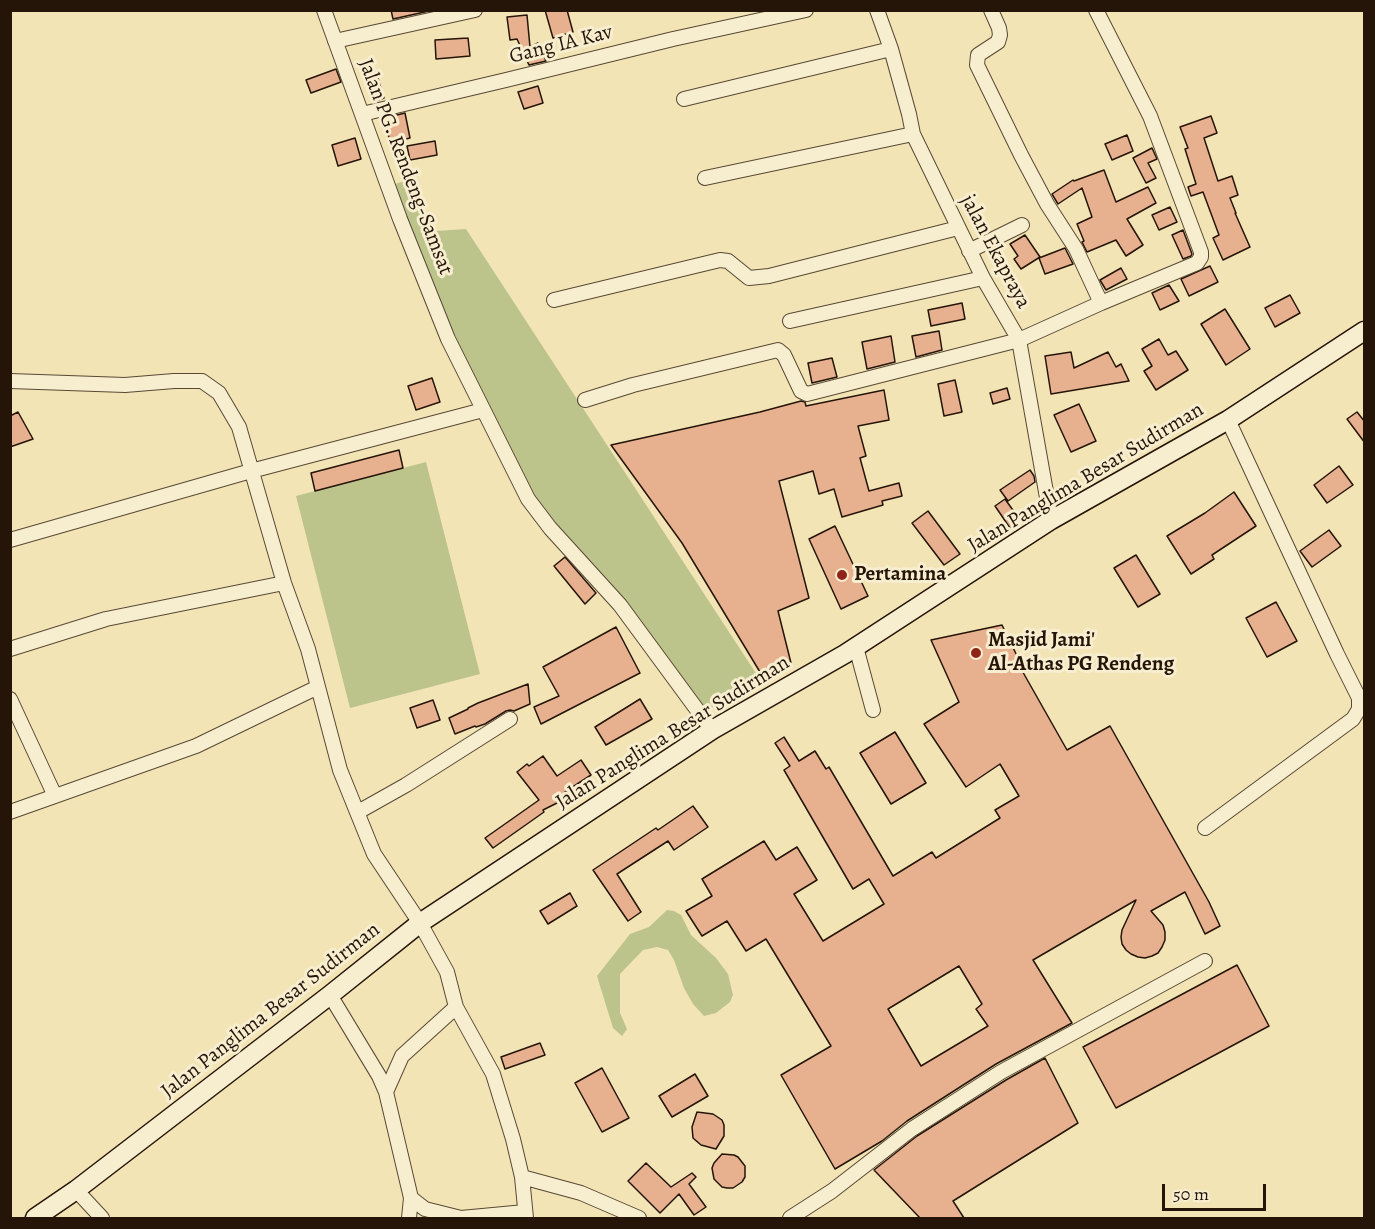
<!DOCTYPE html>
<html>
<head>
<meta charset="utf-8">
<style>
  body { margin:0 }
  #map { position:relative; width:1375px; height:1229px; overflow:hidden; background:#f3e4b5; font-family:Alegreya,serif }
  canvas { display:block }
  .frame { position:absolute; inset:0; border:12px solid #251509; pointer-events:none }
  .scale { position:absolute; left:1162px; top:1184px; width:104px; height:27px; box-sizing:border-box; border:3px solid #251509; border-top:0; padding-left:8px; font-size:18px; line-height:21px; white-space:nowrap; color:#251509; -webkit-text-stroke:4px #f7edcf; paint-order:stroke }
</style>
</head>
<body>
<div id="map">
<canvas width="1375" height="1229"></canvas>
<div class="frame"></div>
<div class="scale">50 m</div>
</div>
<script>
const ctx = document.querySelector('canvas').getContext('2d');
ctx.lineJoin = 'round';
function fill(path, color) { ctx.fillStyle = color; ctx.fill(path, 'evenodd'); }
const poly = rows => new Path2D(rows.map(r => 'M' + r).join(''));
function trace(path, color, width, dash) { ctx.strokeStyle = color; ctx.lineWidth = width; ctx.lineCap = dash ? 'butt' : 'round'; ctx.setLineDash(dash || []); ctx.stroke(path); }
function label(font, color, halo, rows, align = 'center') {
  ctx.font = font + ' Alegreya,serif'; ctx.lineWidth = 6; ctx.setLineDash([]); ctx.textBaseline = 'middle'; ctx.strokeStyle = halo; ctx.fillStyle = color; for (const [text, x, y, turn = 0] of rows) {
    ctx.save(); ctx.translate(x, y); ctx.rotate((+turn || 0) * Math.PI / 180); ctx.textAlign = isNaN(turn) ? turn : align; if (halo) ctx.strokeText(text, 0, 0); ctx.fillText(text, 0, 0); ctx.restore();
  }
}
fill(poly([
  [405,181,436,231,466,229,759,678,701,714,550,528,483,410,388,186],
  [426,462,480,674,350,708,296,496],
  [667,910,674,911,681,915,691,935,716,958,728,974,733,995,730,1002,716,1013,704,1016,693,1004,684,988,674,960,668,950,657,947,643,950,620,974,620,1013,627,1029,622,1036,613,1028,597,976,630,934,649,927]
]), '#bcc48c');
const building = poly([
  [391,10,429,10,429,11,393,19,391,10],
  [545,10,567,10,573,32,553,38,545,10],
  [527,15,530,47,538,43,546,61,529,65,517,39,510,40,507,17,527,15],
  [595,30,597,40,585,43,583,32,595,30],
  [468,38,470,56,436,59,435,40,468,38],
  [336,69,341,82,311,93,306,80,336,69],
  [377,75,384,98,373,102,366,79,377,75],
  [538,86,543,103,524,109,518,92,538,86],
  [405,113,410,138,390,143,385,118,405,113],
  [1211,116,1217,133,1204,138,1218,181,1232,176,1238,195,1230,198,1236,213,1235,213,1250,247,1223,260,1213,238,1219,235,1203,192,1191,196,1188,187,1196,184,1185,149,1188,148,1180,127,1211,116],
  [1127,135,1133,151,1112,160,1105,144,1127,135],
  [355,138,361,159,338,166,332,145,355,138],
  [435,141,437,155,410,160,407,146,435,141],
  [1152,148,1157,159,1148,163,1156,178,1146,183,1133,158,1152,148],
  [1104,170,1116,202,1148,187,1156,203,1127,219,1143,245,1126,256,1116,240,1087,252,1082,242,1084,241,1077,224,1092,217,1082,188,1058,204,1052,194,1073,180,1074,181,1104,170],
  [1170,207,1177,222,1159,230,1152,215,1170,207],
  [1183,230,1192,254,1191,256,1183,259,1172,235,1183,230],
  [1025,235,1040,257,1021,269,1014,259,1018,256,1010,244,1025,235],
  [1065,248,1073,264,1045,274,1039,258,1065,248],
  [1210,266,1218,282,1189,296,1181,279,1210,266],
  [1121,268,1127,279,1106,290,1100,280,1121,268],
  [1169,285,1179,301,1160,310,1152,293,1169,285],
  [1290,295,1300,313,1275,327,1265,308,1290,295],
  [962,303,965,319,931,326,928,310,962,303],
  [1225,309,1250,349,1226,365,1201,324,1225,309],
  [939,331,942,350,916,357,912,336,939,331],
  [891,336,895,362,867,369,862,342,891,336],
  [1159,339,1168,355,1176,351,1188,370,1156,390,1144,371,1152,366,1142,349,1159,339],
  [1071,352,1074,368,1108,352,1116,367,1121,364,1129,381,1051,394,1045,356,1071,352],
  [832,358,837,377,812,383,808,363,832,358],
  [432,378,440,402,416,410,408,386,432,378],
  [955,380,962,412,944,416,938,384,955,380],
  [1007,388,1010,399,993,404,990,393,1007,388],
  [884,390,889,420,858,426,866,456,860,458,869,491,899,483,902,496,882,501,883,505,842,517,834,489,819,494,813,471,779,481,809,598,778,611,791,663,763,677,682,543,611,445,760,412,801,401,805,402,806,406,884,390],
  [1079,404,1096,441,1071,452,1054,415,1079,404],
  [18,412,33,439,10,447,10,416,18,412],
  [1357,412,1365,422,1365,443,1347,419,1357,412],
  [399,450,403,468,315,491,311,473,399,450],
  [1339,466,1353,485,1327,503,1314,485,1339,466],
  [1030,470,1034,476,1035,482,1008,501,1000,490,1030,470],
  [1234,492,1256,526,1212,555,1214,559,1191,574,1167,536,1205,513,1234,492],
  [1005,499,1020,520,1010,528,995,506,1005,499],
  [928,511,960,554,944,565,912,523,928,511],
  [835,526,868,596,841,609,809,539,835,526],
  [1329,530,1341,546,1312,567,1300,551,1329,530],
  [1136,555,1160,594,1138,607,1114,568,1136,555],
  [565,557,596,593,585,604,554,566,565,557],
  [1276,602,1297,641,1267,657,1246,618,1276,602],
  [1002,625,1022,666,1020,667,1067,750,1110,726,1209,902,1220,926,1205,934,1185,892,1151,911,1163,925,1165,932,1165,940,1162,947,1158,953,1152,956,1145,958,1138,957,1131,954,1126,950,1122,944,1121,937,1122,930,1136,900,1033,960,1072,1023,996,1064,907,1121,882,1141,835,1169,781,1075,831,1046,766,939,746,951,727,921,702,936,686,911,712,896,702,879,764,841,776,860,797,847,817,880,794,894,823,941,884,904,869,879,853,889,784,770,790,766,775,743,784,737,799,761,815,751,826,769,829,767,893,876,932,852,936,858,1000,818,995,810,1019,796,1000,764,966,787,924,724,959,702,931,640,1002,625],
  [959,966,982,1004,976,1009,988,1026,921,1066,888,1009,959,966],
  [616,627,640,673,541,724,534,707,559,696,543,667,616,627],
  [528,684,530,704,514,711,510,710,506,711,485,724,476,727,475,726,455,734,449,718,468,709,468,708,478,703,528,684],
  [640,699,652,719,606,745,595,727,640,699],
  [433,700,440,720,417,728,410,708,433,700],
  [895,732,926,783,891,804,860,753,895,732],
  [543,756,557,776,581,760,591,775,565,792,567,798,543,810,544,812,493,848,485,838,539,800,517,772,527,764,529,766,543,756],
  [693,806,708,827,674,850,668,841,617,874,641,912,628,921,593,870,656,828,658,830,693,806],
  [570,893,577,906,548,924,540,911,570,893],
  [1237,965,1269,1026,1116,1108,1083,1047,1237,965],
  [540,1043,545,1055,505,1069,501,1057,540,1043],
  [1045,1058,1078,1123,953,1201,964,1218,920,1218,874,1170,917,1136,1006,1080,1045,1058],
  [602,1068,629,1118,602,1132,575,1083,602,1068],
  [695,1074,708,1096,672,1117,659,1096,695,1074],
  [697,1112,713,1114,722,1120,724,1125,724,1136,716,1149,701,1145,693,1138,692,1127,697,1112],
  [722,1154,734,1155,738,1157,745,1166,745,1177,742,1182,733,1188,727,1188,722,1187,714,1179,712,1168,714,1163,722,1154],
  [646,1163,671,1187,692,1173,696,1177,689,1184,706,1207,694,1215,679,1194,660,1213,628,1181,646,1163]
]);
fill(building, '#e7b08f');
trace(building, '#251509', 1.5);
const street = poly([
  [324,10,400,219,448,339,528,499,550,528,620,605,712,730],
  [877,10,891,49,909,114,913,134,983,278,1019,340,1051,520],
  [991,10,999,28,1000,35,998,42,978,55,977,65,1021,155,1047,204,1076,249,1101,303],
  [335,41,475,10],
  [684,99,891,49],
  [362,114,506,80,673,39,806,10],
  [705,178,913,134],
  [969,251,1022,225],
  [554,300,720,260,728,261,749,278,769,276,958,228],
  [790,321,983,278],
  [10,381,125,385,174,381,202,381,219,393,239,427,284,583,308,649,340,770,374,854,420,923,447,972,456,1007,493,1074,513,1139,522,1177,581,1193,639,1218],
  [585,400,633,385,778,350,784,355,801,391,807,394,1019,340,1101,303,1197,263,1201,257,1201,252,1150,116,1096,10],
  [10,540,251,471,483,410],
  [856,647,873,710],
  [10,649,106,619,284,583],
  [10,699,55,796],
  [10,812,196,746,318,687],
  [358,812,406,785,510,719],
  [1205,828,1353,719,1359,709,1359,698,1337,654,1228,420],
  [330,995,379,1076,386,1092,411,1198,425,1209,461,1218,525,1212],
  [386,1092,402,1056,456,1007],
  [522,1177,526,1218],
  [76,1190,102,1218],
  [409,1218,411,1198],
  [790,1218,832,1191,912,1129,1001,1072,1205,961]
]);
const secondary = poly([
  [35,1218,76,1190,330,995,420,923,712,730,845,654,1051,520,1228,420,1364,331]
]);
trace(street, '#584934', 16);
trace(secondary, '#251509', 21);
trace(street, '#f7edcf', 14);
trace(secondary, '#f7edcf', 18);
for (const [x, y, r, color] of [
  [842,575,6,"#8f2418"],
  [976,653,6,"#8f2418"]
]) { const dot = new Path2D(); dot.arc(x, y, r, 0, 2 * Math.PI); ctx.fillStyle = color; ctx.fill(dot); trace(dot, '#f7edcf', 2); }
label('21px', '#251509', '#f7edcf', [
  ["Gang IA Kav",561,45,-14],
  ["Jalan PG. Rendeng-Samsat",405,167,69],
  ["jalan Ekapraya",995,252,62],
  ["Jalan Panglima Besar Sudirman",1086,478,-31],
  ["Jalan Panglima Besar Sudirman",673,733,-32],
  ["Jalan Panglima Besar Sudirman",271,1011,-38]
]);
label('bold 21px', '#251509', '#f7edcf', [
  ["Pertamina",854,575],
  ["Masjid Jami'",988,641],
  ["Al-Athas PG Rendeng",988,665]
], 'left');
</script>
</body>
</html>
